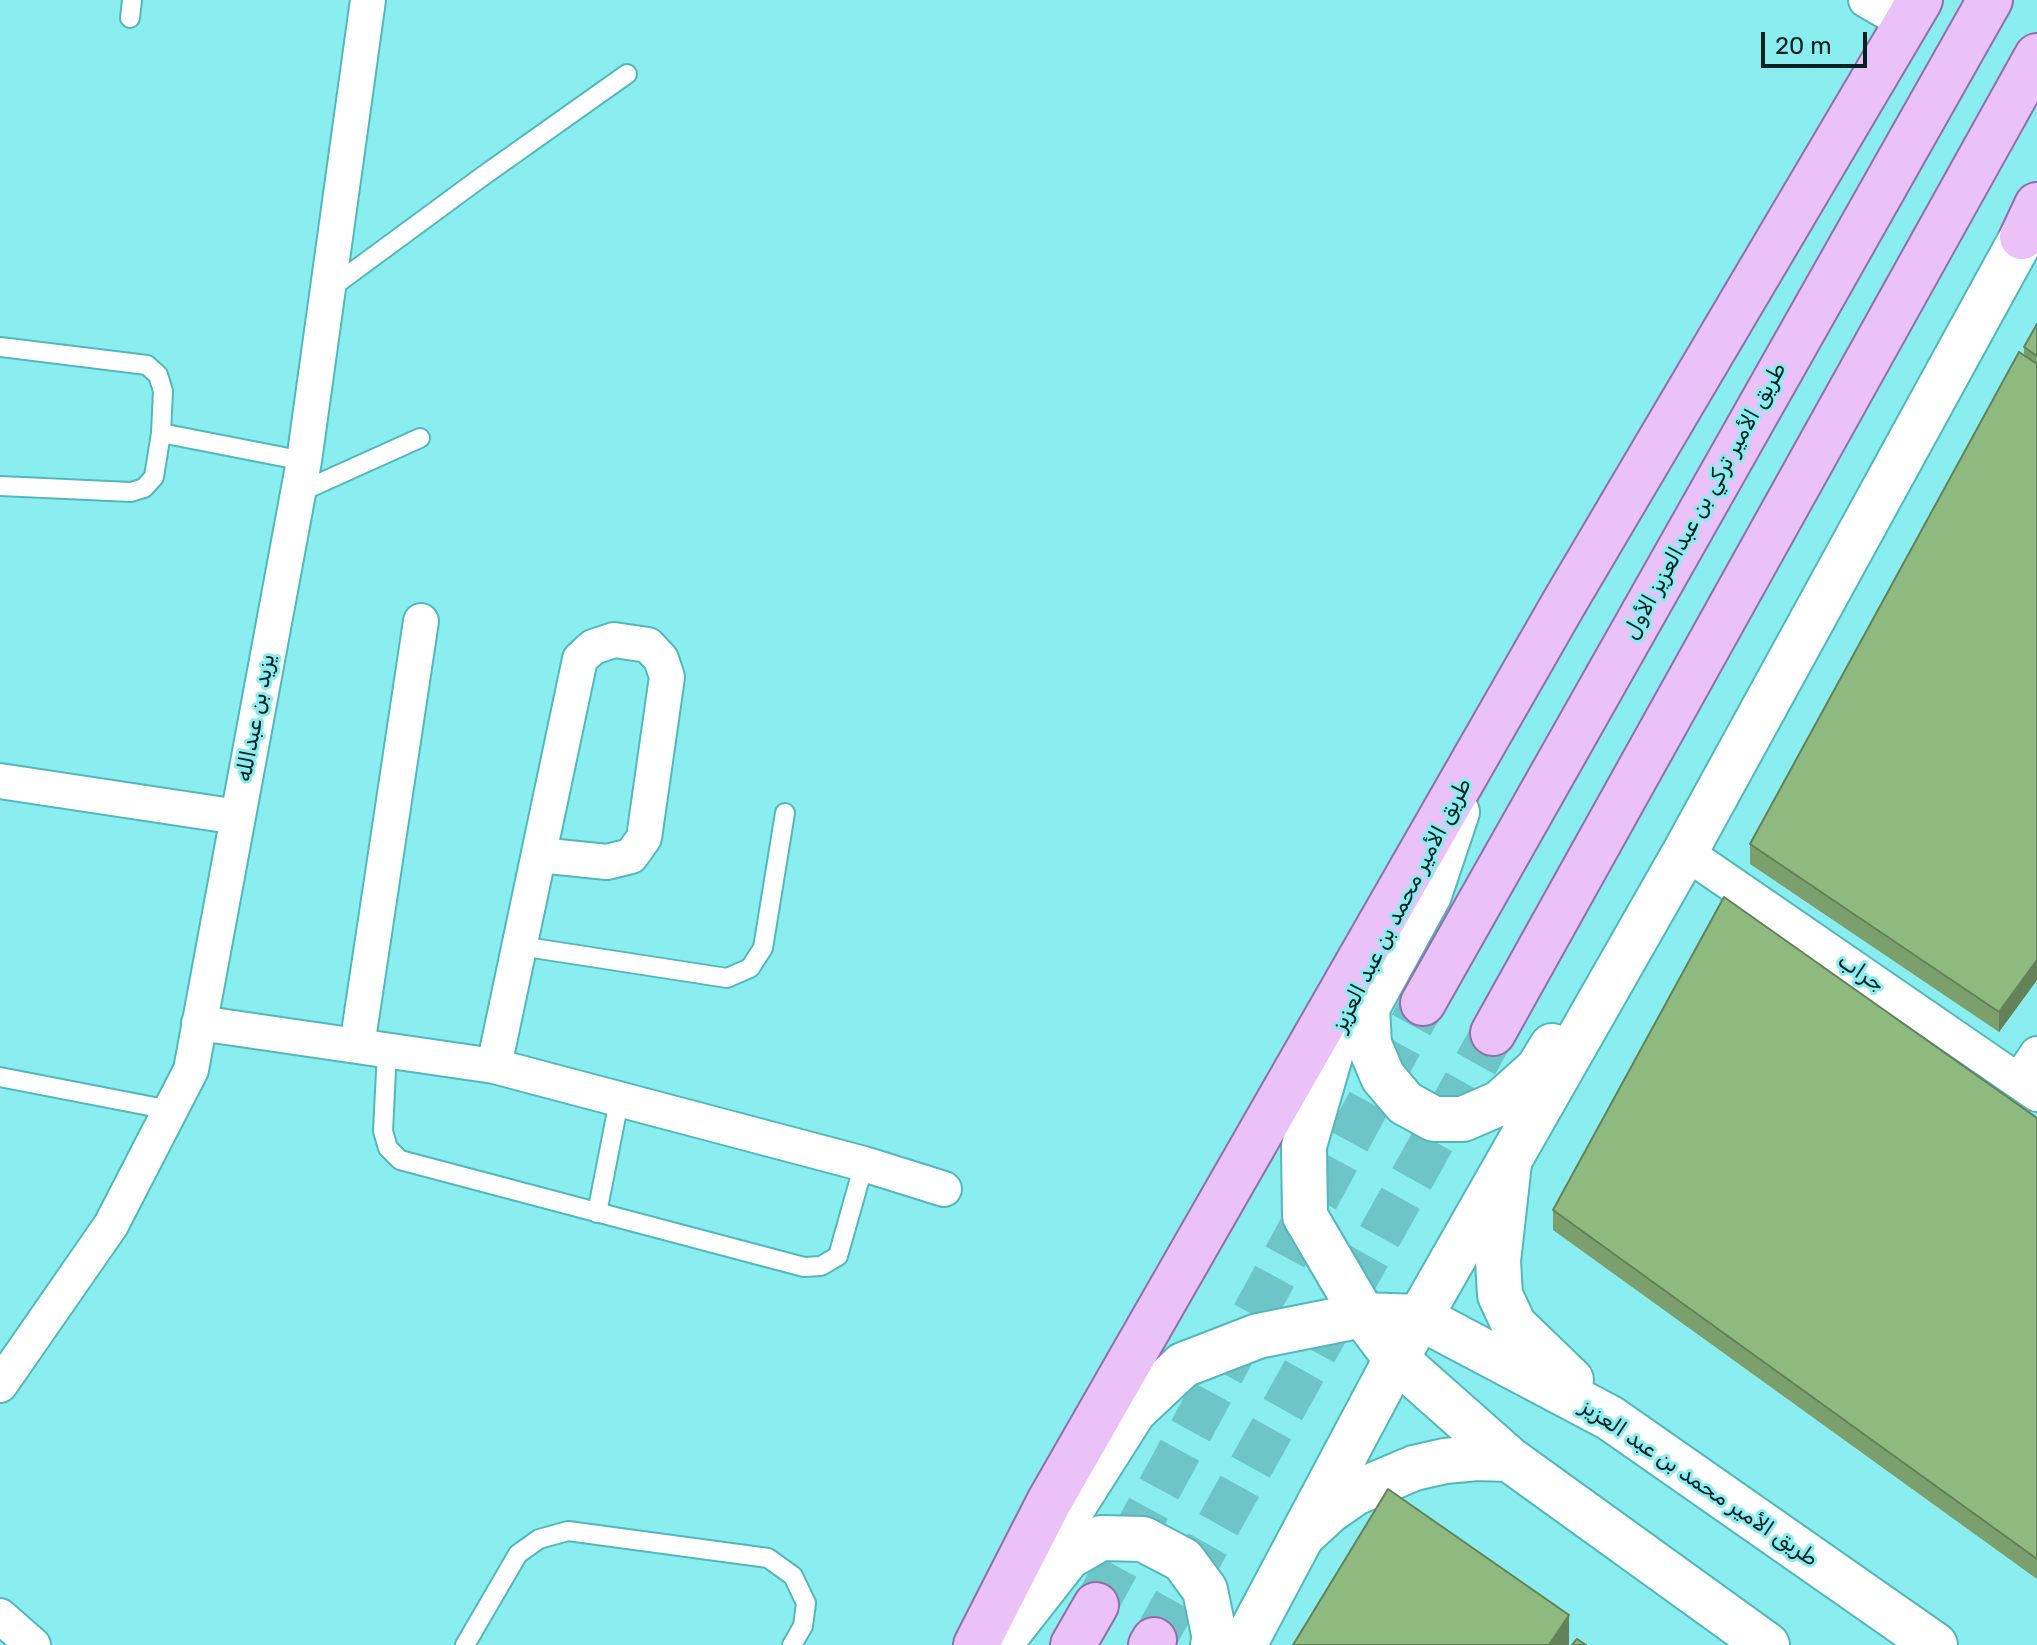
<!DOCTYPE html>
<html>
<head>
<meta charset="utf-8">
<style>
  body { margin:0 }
  #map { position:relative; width:2037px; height:1645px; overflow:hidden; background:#8aeef1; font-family:Rubik,sans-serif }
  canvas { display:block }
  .scale { position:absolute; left:1761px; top:32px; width:106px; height:36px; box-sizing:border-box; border:4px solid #002122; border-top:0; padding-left:10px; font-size:24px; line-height:28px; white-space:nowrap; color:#002122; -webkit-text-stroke:6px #8aeef1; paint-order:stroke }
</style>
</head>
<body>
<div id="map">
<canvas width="2037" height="1645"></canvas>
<div class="scale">20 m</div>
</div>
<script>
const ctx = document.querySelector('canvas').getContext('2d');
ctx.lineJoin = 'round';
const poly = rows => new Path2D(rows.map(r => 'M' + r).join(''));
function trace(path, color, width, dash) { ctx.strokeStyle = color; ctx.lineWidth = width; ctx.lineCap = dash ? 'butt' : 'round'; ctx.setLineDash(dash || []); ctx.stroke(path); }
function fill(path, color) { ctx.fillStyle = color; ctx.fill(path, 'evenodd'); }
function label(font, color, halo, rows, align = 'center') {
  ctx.font = font + ' Rubik,Cairo,sans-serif'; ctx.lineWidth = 6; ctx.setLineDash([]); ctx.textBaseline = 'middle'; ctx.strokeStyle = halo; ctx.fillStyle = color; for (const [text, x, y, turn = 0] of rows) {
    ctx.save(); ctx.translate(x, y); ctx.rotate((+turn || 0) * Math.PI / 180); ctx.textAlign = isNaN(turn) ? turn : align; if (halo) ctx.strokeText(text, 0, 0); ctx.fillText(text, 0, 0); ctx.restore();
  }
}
trace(poly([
  [1096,1605,1423,1003],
  [1154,1640,1493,1033]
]), '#6ec5c8', 44, [44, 22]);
const service = poly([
  [130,18,132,0],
  [328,290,483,176,627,74],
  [0,347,147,365,158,375,163,391,161,433,154,477,144,488,131,492,0,486],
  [161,433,304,461],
  [298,493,420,438],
  [520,946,727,978,750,968,763,948,785,813],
  [387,1051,383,1131,388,1148,400,1160,804,1267,821,1266,838,1256,864,1164],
  [0,1077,170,1110],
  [597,1213,619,1101],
  [465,1645,518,1554,539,1539,568,1531,768,1558,793,1576,806,1603,803,1626,792,1645]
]);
const minor = poly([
  [1866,0,1908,24],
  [0,781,238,817],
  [1685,852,2037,1094],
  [199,1023,494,1066,864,1164,944,1189],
  [357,1046,421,621],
  [494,1066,580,659,593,647,614,640,648,645,661,659,667,677,644,838,631,856,607,862,539,855],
  [2019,1081,2037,1054],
  [0,1385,111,1225,191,1070,304,461,368,0],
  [0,1616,33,1645]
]);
const tertiary = poly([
  [1457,812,1429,895,1367,1008,1369,1044,1383,1077,1405,1103,1434,1119,1463,1119,1500,1103,1538,1069,1552,1046],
  [999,1645,1068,1557,1101,1538,1143,1539,1183,1560,1205,1590,1215,1639,1213,1645],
  [1244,1645,1396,1359,1685,852,2037,210]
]);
const secondary = poly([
  [1353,1001,1337,1032,1304,1146,1305,1216,1363,1315,1396,1359,1509,1459,1767,1645],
  [1509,1163,1498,1261,1500,1295,1514,1325,1571,1380],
  [1305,1533,1329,1511,1355,1493,1414,1468,1445,1461,1477,1458,1509,1459],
  [1030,1575,1134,1411,1183,1365,1258,1336,1363,1315,1419,1317,1610,1418,1935,1645]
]);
const primary = poly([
  [2022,237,2037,205],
  [1423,1003,1990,0],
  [1493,1033,2037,56],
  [976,1645,1049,1502,1564,603,1920,0],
  [1073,1645,1096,1605],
  [1151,1645,1154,1640]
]);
trace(service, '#52b8bb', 22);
trace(minor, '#52b8bb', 38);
trace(tertiary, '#52b8bb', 48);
trace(secondary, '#52b8bb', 48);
trace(primary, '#9070aa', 48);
trace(service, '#fff', 18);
trace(minor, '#fff', 34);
trace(tertiary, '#fff', 44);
trace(secondary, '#fff', 44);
trace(primary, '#ebc2f8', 44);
fill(poly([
  [2037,324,2037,980,1999,1032,1750,864,1750,844,2024,355,2024,347],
  [2037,1118,2037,1579,1553,1230,1553,1210]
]), '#7ba06d');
fill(poly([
  [2037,960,2037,980,1999,1032,1999,1012],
  [1569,1615,1569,1645,1549,1645]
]), '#648259');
const building = poly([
  [2037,324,2037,356,2024,347,2037,324],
  [2019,352,2037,364,2037,960,1999,1012,1750,844,2019,352],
  [1724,897,2037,1118,2037,1559,1553,1210,1724,897],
  [1388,1489,1569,1615,1549,1645,1293,1645,1388,1489],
  [1577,1639,1586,1645,1572,1645,1577,1639]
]);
fill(building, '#8fba7f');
trace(building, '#648259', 2);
label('22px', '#002122', '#8aeef1', [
  ["طريق الأمير تركي بن عبدالعزيز الأول",1705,501,-61],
  ["يزيد بن عبدالله",256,718,-79],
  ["طريق الأمير محمد بن عبد العزيز",1402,905,-63],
  ["جراب",1861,973,34],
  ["طريق الأمير محمد بن عبد العزيز",1699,1483,34]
]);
</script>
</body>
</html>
